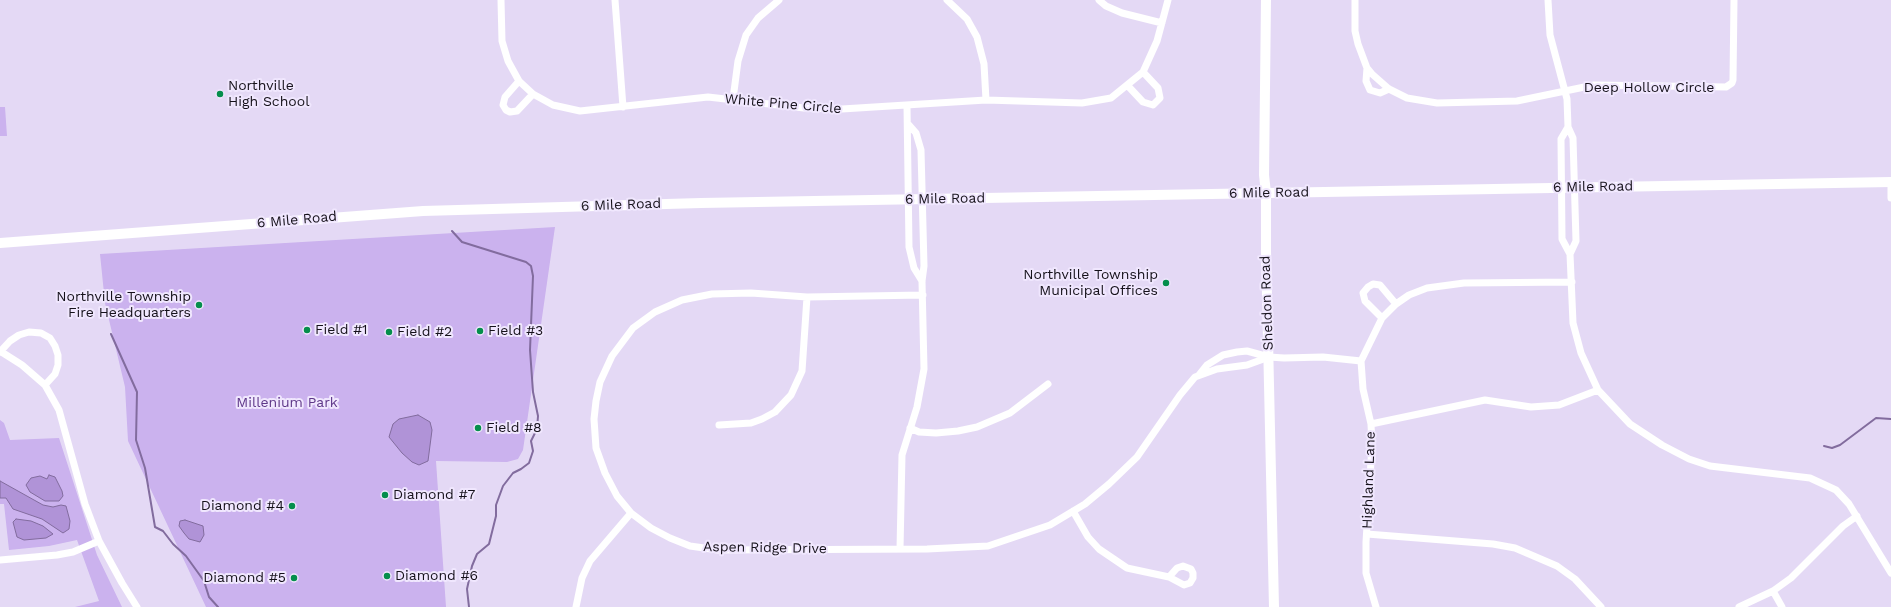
<!DOCTYPE html>
<html>
<head>
<meta charset="utf-8">
<style>
  body { margin:0 }
  canvas { display:block; background:#e4d9f5 }
</style>
</head>
<body>
<canvas width="1891" height="607"></canvas>
<script>
const ctx = document.querySelector('canvas').getContext('2d');
ctx.lineJoin = 'round';
function fill(path, color) { ctx.fillStyle = color; ctx.fill(path, 'evenodd'); }
const poly = rows => new Path2D(rows.map(r => 'M' + r).join(''));
function trace(path, color, width, dash) { ctx.strokeStyle = color; ctx.lineWidth = width; ctx.lineCap = dash ? 'butt' : 'round'; ctx.setLineDash(dash || []); ctx.stroke(path); }
function label(font, color, halo, rows, align = 'center') {
  ctx.font = font + ' "Work Sans",sans-serif'; ctx.lineWidth = 4; ctx.setLineDash([]); ctx.textBaseline = 'middle'; ctx.strokeStyle = halo; ctx.fillStyle = color; for (const [text, x, y, turn = 0] of rows) {
    ctx.save(); ctx.translate(x, y); ctx.rotate((+turn || 0) * Math.PI / 180); ctx.textAlign = isNaN(turn) ? turn : align; if (halo) ctx.strokeText(text, 0, 0); ctx.fillText(text, 0, 0); ctx.restore();
  }
}
fill(poly([
  [0,107,5,107,7,136,0,136],
  [555,227,523,450,518,459,507,462,436,461,446,607,206,607,128,441,125,387,105,303,100,254],
  [0,420,4,423,10,440,59,438,97,555,122,607,75,607,99,601,77,540,49,546,9,550,4,504,0,504]
]), '#cbb2ee');
const water = poly([
  [418,415,430,422,432,430,428,461,419,465,412,462,402,453,389,437,393,424,399,419,418,415],
  [49,475,55,477,62,491,63,496,59,501,45,501,30,492,26,485,31,478,40,476,47,479,49,475],
  [0,481,43,505,53,507,61,505,66,506,70,521,69,529,63,533,42,519,13,509,6,498,0,498,0,481],
  [16,519,31,521,43,526,53,534,46,538,24,540,17,537,13,522,16,519],
  [185,520,203,526,204,535,200,542,189,539,184,533,179,526,180,521,185,520]
]);
fill(water, '#b093d7');
trace(water, '#826c9e', 1);
trace(poly([
  [452,231,462,242,526,262,531,266,533,276,530,350,533,392,538,416,537,429,531,441,533,451,529,463,521,469,513,473,503,486,496,505,496,516,489,544,477,554,472,566,467,589,469,607],
  [111,334,137,392,136,440,145,468,155,527,163,531,173,544,186,556,204,581,209,597,218,607],
  [1824,446,1832,448,1840,445,1876,418,1891,419]
]), '#826c9e', 2);
trace(poly([
  [501,0,502,41,508,61,519,81,533,94,553,105,580,111,708,97,804,108,842,109,986,100,1082,103,1111,98,1143,72,1157,41,1168,0],
  [615,0,623,107],
  [947,0,967,19,977,37,984,64,986,100],
  [1099,0,1106,6,1122,13,1162,23],
  [1355,0,1355,31,1358,44,1367,68,1372,74,1389,89,1407,98,1437,103,1517,101,1594,85,1726,87,1732,83,1733,80,1734,0],
  [1548,0,1550,35,1567,99,1568,127,1573,138,1576,241,1570,254],
  [1367,68,1366,81,1370,90,1380,93,1389,89],
  [519,81,505,97,503,105,506,110,510,112,517,111,533,94],
  [1128,86,1143,102,1153,105,1160,98,1158,88,1143,72],
  [733,99,738,61,746,35,758,18,779,0],
  [907,106,909,247,914,268,922,281],
  [1568,127,1561,139,1562,239,1570,254,1573,323,1581,353,1598,390,1630,424,1662,445,1689,459,1710,466,1810,478,1836,490,1849,504,1891,573],
  [1891,182,1891,198],
  [923,295,807,297,751,293,712,294,682,300,655,312,633,328,612,356,600,382,596,401,594,419,596,448,605,473,617,496,631,513,651,528,670,538,690,546,718,550,927,549,988,546,1050,525,1085,504,1109,484,1137,457,1180,395,1195,377,1217,369,1247,365,1269,357],
  [1382,318,1365,301,1363,293,1368,287,1373,284,1380,285,1396,304],
  [0,351,22,365,45,385,59,410,85,504,99,541,122,583,137,607],
  [0,352,10,341,19,335,29,332,41,333,50,338,55,346,58,355,58,365,55,374,45,385],
  [1199,375,1207,365,1223,355,1237,352,1247,351,1269,357,1284,358,1323,357,1361,361],
  [1371,424,1485,400,1531,407,1559,405,1598,390],
  [719,425,751,423,762,419,775,412,791,395,802,371,807,297],
  [910,428,919,432,936,433,958,431,977,427,1010,413,1048,384],
  [1073,511,1088,537,1099,549,1127,568,1169,577,1184,585,1190,583,1193,578,1193,573,1191,569,1183,566,1177,568,1169,577],
  [1367,534,1493,544,1515,548,1557,566,1575,579,1601,607],
  [900,549,902,455,917,407,924,369,922,281,924,266,921,150,916,133,909,125],
  [0,560,57,555,73,552,99,541],
  [1773,591,1782,607],
  [576,607,582,578,590,561,631,513],
  [1376,607,1366,573,1366,542,1372,445,1371,424,1363,389,1361,361,1382,318,1396,304,1409,295,1427,288,1464,283,1572,282],
  [1739,607,1773,591,1791,578,1843,526,1857,516]
]), '#fff', 7);
trace(poly([
  [1266,0,1264,175,1266,193,1266,251,1274,607],
  [0,243,423,211,701,203,1891,182]
]), '#fff', 10);
for (const [x, y, r, color] of [
  [220,94,4,"#058e4c"],
  [1166,283,4,"#058e4c"],
  [199,305,4,"#058e4c"],
  [307,330,4,"#058e4c"],
  [480,331,4,"#058e4c"],
  [389,332,4,"#058e4c"],
  [478,428,4,"#058e4c"],
  [385,495,4,"#058e4c"],
  [292,506,4,"#058e4c"],
  [387,576,4,"#058e4c"],
  [294,578,4,"#058e4c"]
]) { const dot = new Path2D(); dot.arc(x, y, r, 0, 2 * Math.PI); ctx.fillStyle = color; ctx.fill(dot); trace(dot, '#f0e7fe', 1.5); }
label('14px', '#15111a', '#f0e7fe', [
  ["Northville",228,86],
  ["High School",228,102],
  ["Northville Township",1158,275,"right"],
  ["Municipal Offices",1158,291,"right"],
  ["Northville Township",191,297,"right"],
  ["Fire Headquarters",191,313,"right"],
  ["Field #1",315,330],
  ["Field #3",488,331],
  ["Field #2",397,332],
  ["Field #8",486,428],
  ["Diamond #7",393,495],
  ["Diamond #4",284,506,"right"],
  ["Diamond #6",395,576],
  ["Diamond #5",286,578,"right"]
], 'left');
label('14px', '#15111a', '#f0e7fe', [
  ["Deep Hollow Circle",1649,88],
  ["White Pine Circle",783,104,5],
  ["6 Mile Road",1593,187,-1],
  ["6 Mile Road",1269,193,-1],
  ["6 Mile Road",945,199,-1],
  ["6 Mile Road",621,205,-2],
  ["6 Mile Road",297,220,-5],
  ["Sheldon Road",1267,303,-92],
  ["Highland Lane",1369,480,-88],
  ["Aspen Ridge Drive",765,548,1]
]);
label('14px', '#5e3788', '#f0e7fe', [
  ["Millenium Park",287,403]
]);
</script>
</body>
</html>
